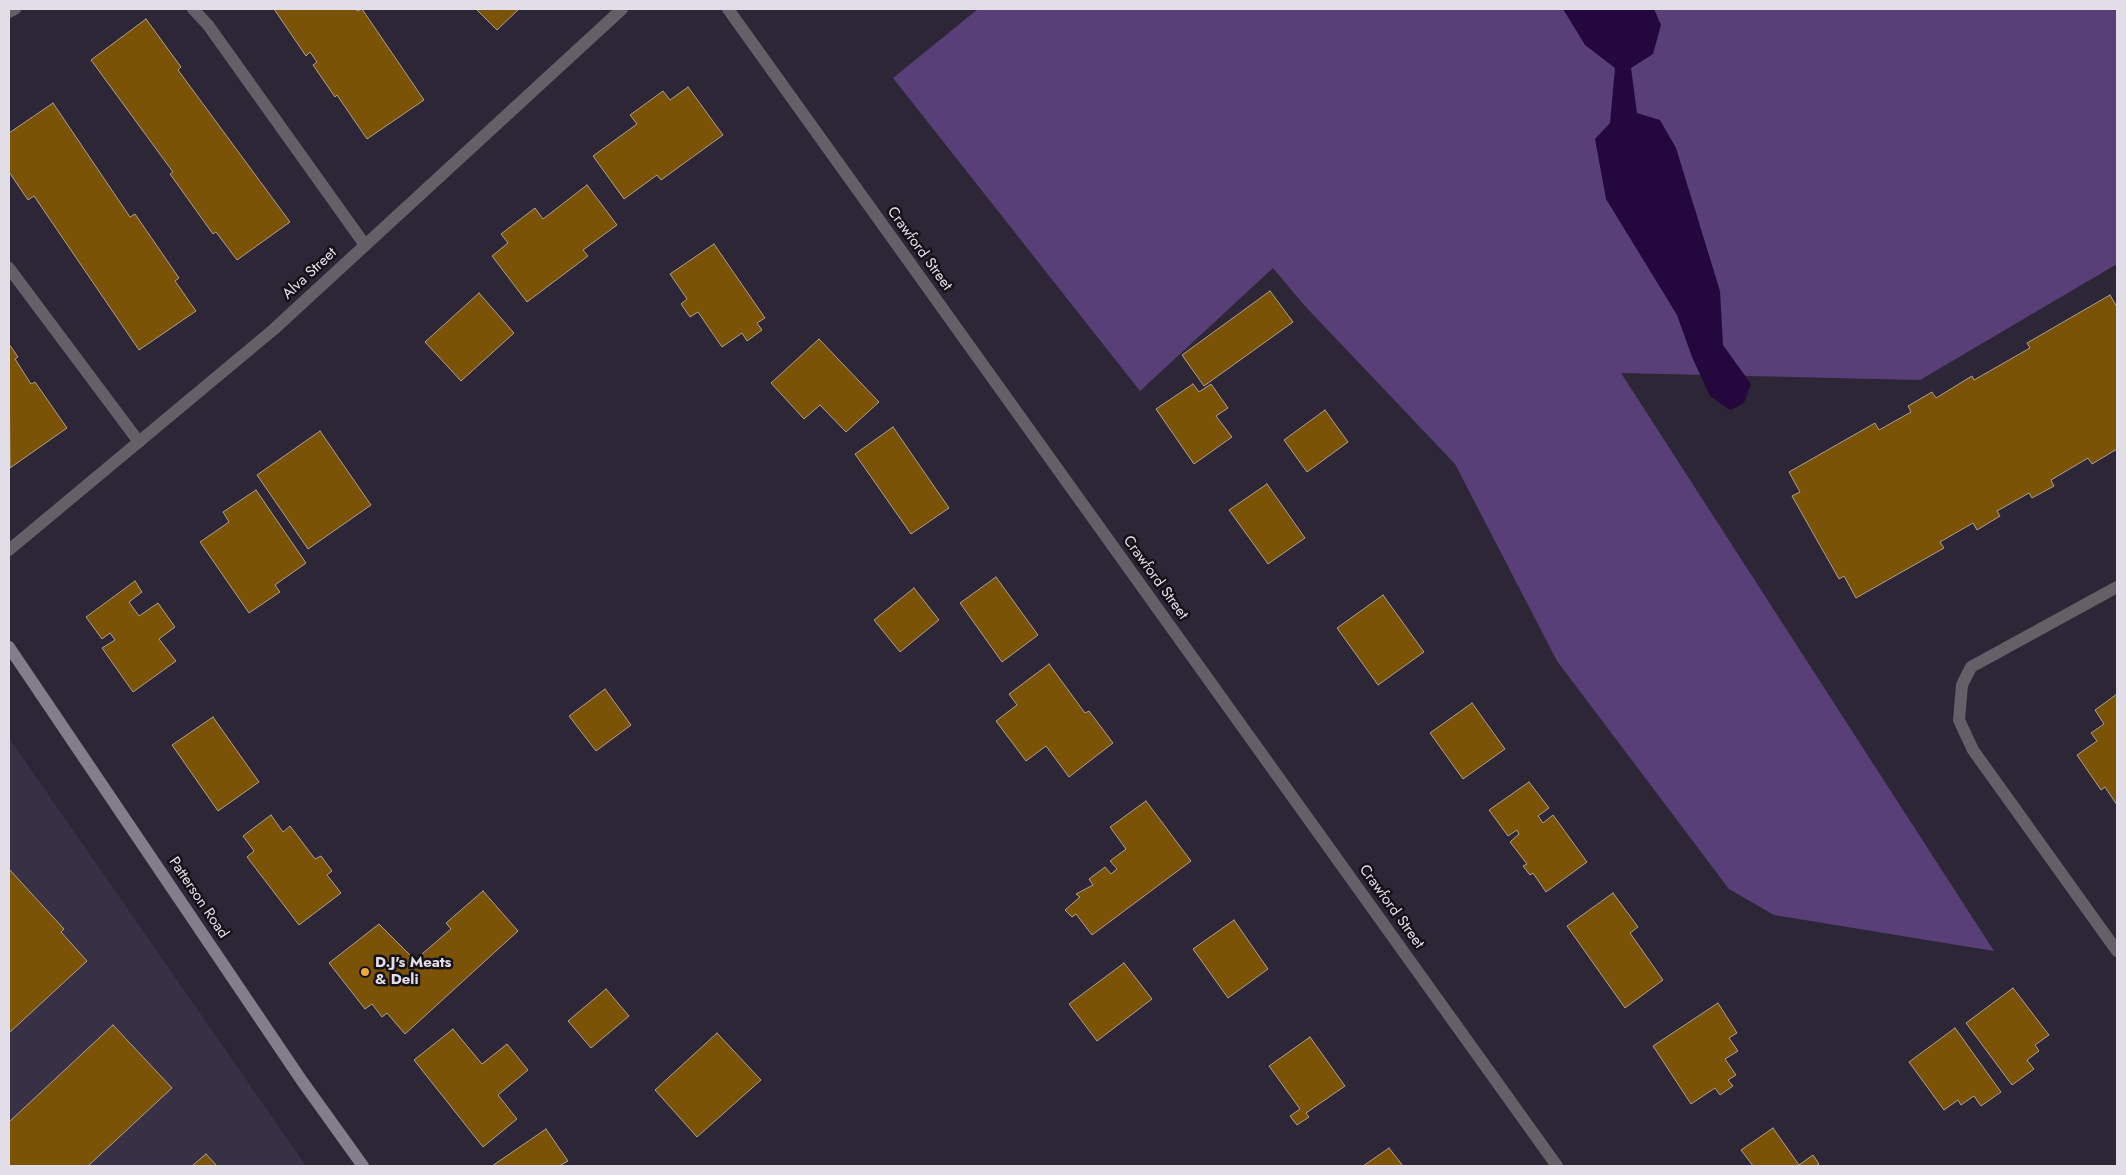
<!DOCTYPE html>
<html>
<head>
<meta charset="utf-8">
<style>
  body { margin:0 }
  #map { position:relative; width:2126px; height:1175px; overflow:hidden; background:#2d2636; font-family:Jost,sans-serif }
  canvas { display:block }
  .frame { position:absolute; inset:0; border:10px solid #e2dee8; pointer-events:none }
</style>
</head>
<body>
<div id="map">
<canvas width="2126" height="1175"></canvas>
<div class="frame"></div>
</div>
<script>
const ctx = document.querySelector('canvas').getContext('2d');
ctx.lineJoin = 'round';
function fill(path, color) { ctx.fillStyle = color; ctx.fill(path, 'evenodd'); }
const poly = rows => new Path2D(rows.map(r => 'M' + r).join(''));
function trace(path, color, width, dash) { ctx.strokeStyle = color; ctx.lineWidth = width; ctx.lineCap = dash ? 'butt' : 'round'; ctx.setLineDash(dash || []); ctx.stroke(path); }
function label(font, color, halo, rows, align = 'center') {
  ctx.font = font + ' Jost,sans-serif'; ctx.lineWidth = 5; ctx.setLineDash([]); ctx.textBaseline = 'middle'; ctx.strokeStyle = halo; ctx.fillStyle = color; for (const [text, x, y, turn = 0] of rows) {
    ctx.save(); ctx.translate(x, y); ctx.rotate((+turn || 0) * Math.PI / 180); ctx.textAlign = isNaN(turn) ? turn : align; if (halo) ctx.strokeText(text, 0, 0); ctx.fillText(text, 0, 0); ctx.restore();
  }
}
fill(poly([
  [9,738,306,1166,9,1166]
]), '#383044');
fill(poly([
  [978,9,2117,9,2117,264,1920,380,1621,373,1994,951,1774,915,1729,889,1557,661,1455,464,1304,305,1273,268,1140,391,893,78]
]), '#583f78');
fill(poly([
  [1563,9,1654,9,1661,25,1653,54,1631,68,1637,113,1660,120,1676,148,1720,291,1723,345,1751,384,1744,403,1730,410,1710,396,1692,357,1677,315,1606,199,1595,139,1610,123,1615,68,1585,45]
]), '#24073d');
const building = poly([
  [274,9,356,9,357,11,362,9,424,100,367,139,337,95,335,97,313,65,317,62,310,52,306,56,274,9],
  [476,9,519,9,497,30,476,9],
  [146,19,181,67,178,70,290,222,237,260,216,232,213,234,170,174,173,172,91,60,146,19],
  [688,87,723,135,661,180,657,175,624,199,593,156,637,124,630,115,663,91,670,100,688,87],
  [53,103,130,217,135,214,179,278,175,281,196,311,139,350,34,196,28,200,9,172,9,133,53,103],
  [587,185,617,225,583,250,588,256,527,302,492,256,508,243,501,234,535,208,543,219,587,185],
  [714,244,765,318,757,323,762,330,747,341,742,333,722,347,698,312,690,317,681,304,687,299,670,274,714,244],
  [1270,291,1293,322,1204,386,1182,355,1270,291],
  [479,293,514,333,461,381,425,342,479,293],
  [2110,295,2117,307,2117,449,2092,464,2088,458,2051,480,2054,486,2032,498,2029,493,1997,511,2000,516,1977,530,1973,523,1940,542,1944,548,1856,598,1844,576,1839,579,1792,496,1800,492,1789,472,1875,423,1879,430,1911,412,1908,406,1932,392,1936,398,1972,376,1974,380,2030,348,2027,343,2110,295],
  [819,339,879,402,846,432,820,405,804,419,771,383,819,339],
  [9,344,18,357,15,359,31,384,35,382,67,428,10,468,9,344],
  [1193,384,1199,392,1211,384,1228,408,1216,416,1232,437,1194,464,1156,409,1193,384],
  [1325,410,1348,442,1307,472,1284,440,1325,410],
  [893,427,949,508,911,534,855,454,893,427],
  [320,431,371,505,308,549,257,475,320,431],
  [1267,484,1305,538,1268,564,1229,510,1267,484],
  [256,490,306,563,275,585,280,592,249,613,200,542,229,522,223,512,256,490],
  [996,577,1038,635,1002,662,960,603,996,577],
  [135,581,142,592,129,602,139,616,158,603,175,627,159,639,176,661,133,692,102,648,115,640,110,633,102,639,86,617,135,581],
  [914,588,939,620,900,652,874,620,914,588],
  [1383,595,1424,652,1378,685,1337,628,1383,595],
  [1049,664,1085,713,1089,711,1113,743,1069,777,1046,746,1026,761,996,721,1017,705,1009,694,1049,664],
  [605,689,631,725,596,751,569,716,605,689],
  [2117,694,2117,805,2105,787,2101,790,2077,755,2097,741,2091,733,2104,724,2095,710,2117,694],
  [1472,703,1505,749,1463,779,1430,733,1472,703],
  [213,717,259,782,218,811,172,745,213,717],
  [1529,782,1549,808,1538,816,1543,823,1553,815,1587,862,1546,892,1533,873,1530,875,1523,866,1527,864,1510,842,1519,834,1517,830,1508,836,1489,810,1529,782],
  [1146,801,1191,861,1092,935,1076,914,1072,917,1065,910,1080,897,1076,894,1093,885,1089,879,1105,867,1111,874,1117,869,1110,861,1126,849,1110,827,1146,801],
  [271,815,283,832,290,826,315,859,321,856,332,871,327,875,341,893,299,925,247,857,254,851,243,836,271,815],
  [9,869,64,929,61,932,87,961,9,1033,9,869],
  [483,891,518,931,405,1034,387,1013,382,1017,372,1004,365,1009,329,963,379,924,415,960,451,929,446,923,483,891],
  [1613,893,1638,927,1630,933,1663,980,1625,1008,1567,926,1613,893],
  [1234,920,1268,969,1228,998,1193,949,1234,920],
  [1124,963,1152,999,1097,1041,1069,1004,1124,963],
  [2013,988,2049,1035,2035,1045,2039,1051,2027,1060,2034,1069,2012,1085,1966,1023,2013,988],
  [606,989,629,1016,591,1048,568,1021,606,989],
  [1718,1003,1737,1033,1729,1038,1738,1051,1725,1059,1736,1075,1728,1080,1733,1086,1720,1095,1715,1088,1691,1104,1653,1046,1718,1003],
  [113,1025,172,1088,88,1166,11,1166,9,1164,9,1122,113,1025],
  [1955,1028,2001,1092,1981,1106,1974,1096,1961,1105,1958,1100,1944,1110,1909,1062,1955,1028],
  [453,1029,482,1064,507,1044,528,1070,498,1095,517,1119,483,1147,414,1060,453,1029],
  [717,1033,761,1080,697,1137,655,1090,717,1033],
  [1310,1037,1345,1086,1306,1113,1309,1117,1297,1125,1290,1116,1300,1109,1269,1066,1310,1037],
  [1773,1128,1799,1165,1813,1155,1819,1164,1816,1166,1753,1166,1741,1150,1773,1128],
  [546,1129,568,1161,559,1166,492,1166,546,1129],
  [1389,1148,1403,1166,1363,1166,1389,1148],
  [206,1154,217,1166,192,1166,206,1154]
]);
fill(building, '#7b5307');
trace(building, '#aea08e', 1);
trace(poly([
  [193,9,208,25,365,245],
  [9,12,15,9],
  [9,268,139,442],
  [2117,587,1971,667,1962,685,1959,720,1973,750,2117,951]
]), '#636068', 12);
trace(poly([
  [728,9,1557,1166],
  [9,550,273,330,622,9]
]), '#636068', 12);
trace(poly([
  [9,647,302,1081,363,1166]
]), '#837e8b', 12);
for (const [x, y, r, color] of [
  [365,972,5,"#eca93a"]
]) { const dot = new Path2D(); dot.arc(x, y, r, 0, 2 * Math.PI); ctx.fillStyle = color; ctx.fill(dot); trace(dot, '#141118', 2); }
label('15px', '#e2dee8', '#141118', [
  ["Crawford Street",919,249,54],
  ["Alva Street",310,274,-43],
  ["Crawford Street",1155,578,54],
  ["Patterson Road",198,898,56],
  ["Crawford Street",1391,907,54]
]);
label('bold 15px', '#e2dee8', '#141118', [
  ["D.J's Meats",375,963],
  ["& Deli",375,980]
], 'left');
</script>
</body>
</html>
